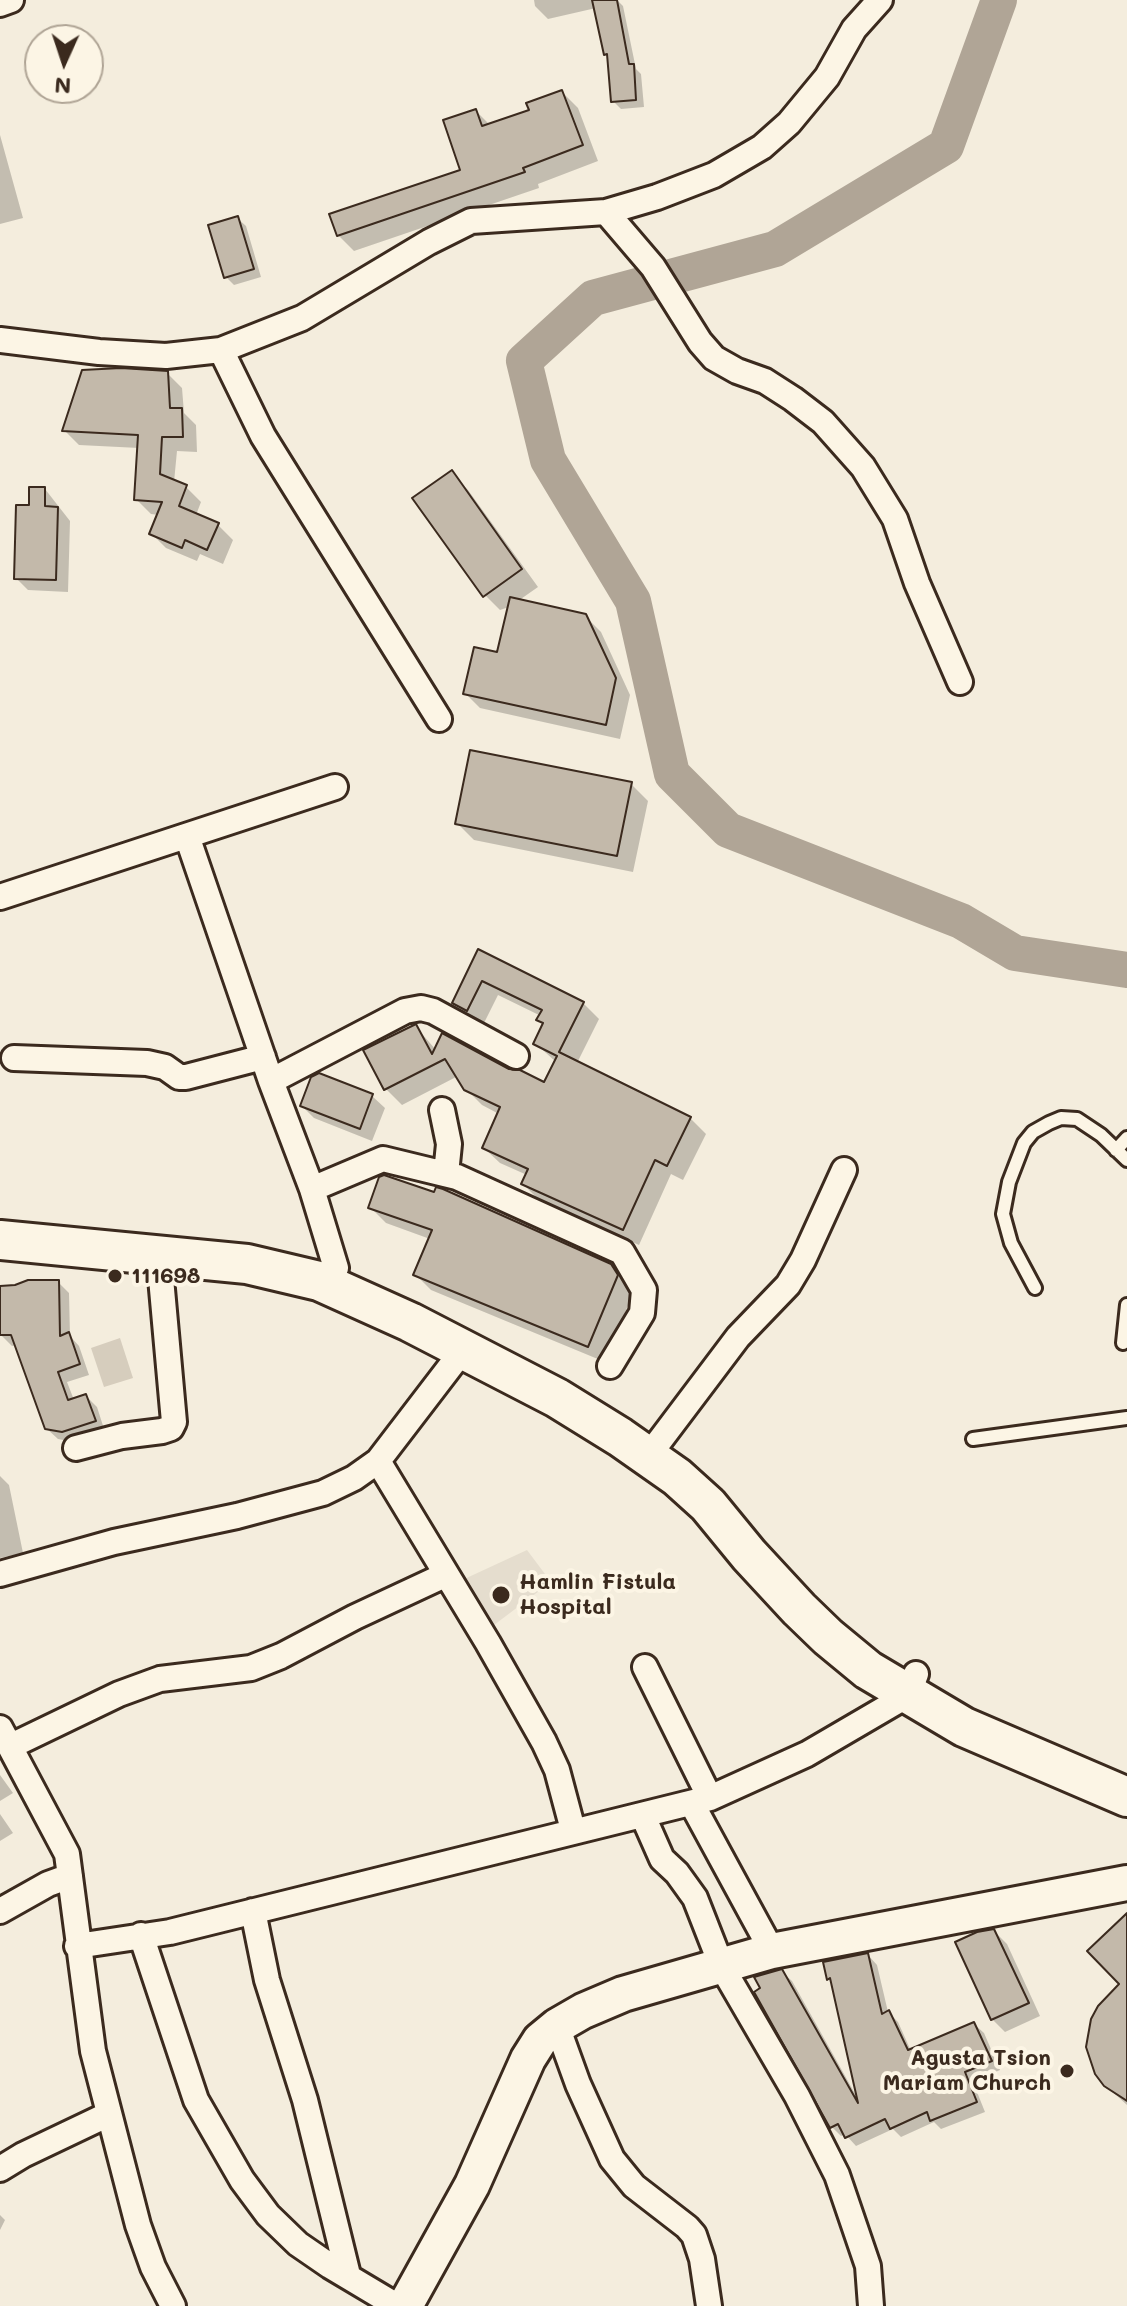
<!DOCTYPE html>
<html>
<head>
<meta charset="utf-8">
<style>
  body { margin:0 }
  #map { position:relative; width:1127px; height:2306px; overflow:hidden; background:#f4eddd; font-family:Mali,sans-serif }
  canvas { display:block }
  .north { position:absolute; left:24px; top:24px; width:80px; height:80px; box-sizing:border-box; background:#fcf5e5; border:2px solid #afa495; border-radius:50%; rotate:183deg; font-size:22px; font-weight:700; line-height:32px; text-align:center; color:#3b2a1e }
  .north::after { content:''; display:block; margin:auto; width:28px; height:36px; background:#3b2a1e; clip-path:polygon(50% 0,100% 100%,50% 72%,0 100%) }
</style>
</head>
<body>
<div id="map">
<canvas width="1127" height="2306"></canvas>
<div class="north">N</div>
</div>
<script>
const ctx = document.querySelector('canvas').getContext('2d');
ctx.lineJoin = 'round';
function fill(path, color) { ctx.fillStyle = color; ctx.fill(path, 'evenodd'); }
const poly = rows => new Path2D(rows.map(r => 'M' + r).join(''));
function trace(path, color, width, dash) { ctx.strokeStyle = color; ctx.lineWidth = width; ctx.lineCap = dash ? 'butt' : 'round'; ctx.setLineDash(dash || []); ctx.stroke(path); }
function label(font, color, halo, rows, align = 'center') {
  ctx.font = font + ' Mali,sans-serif'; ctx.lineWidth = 8; ctx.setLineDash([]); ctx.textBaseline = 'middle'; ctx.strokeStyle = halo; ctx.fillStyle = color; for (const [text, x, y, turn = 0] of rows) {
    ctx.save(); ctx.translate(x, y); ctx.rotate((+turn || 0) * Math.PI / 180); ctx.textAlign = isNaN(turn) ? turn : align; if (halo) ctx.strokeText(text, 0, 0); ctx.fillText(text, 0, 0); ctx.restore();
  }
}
fill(poly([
  [527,1550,551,1582,494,1625,479,1609,460,1581]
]), '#e5ddce');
fill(poly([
  [120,1338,133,1378,104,1387,91,1348]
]), '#d6cdbd');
fill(poly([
  [534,0,617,0,623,6,636,69,641,74,644,107,621,109,613,101,610,58,605,54,596,8,548,19,535,6],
  [562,92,578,108,598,161,538,184,539,188,354,251,338,235,463,171,476,111,490,125,531,111],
  [0,135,23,218,0,224],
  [237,218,246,226,261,277,234,285,226,277],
  [167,373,182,388,184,413,196,425,197,452,177,451,174,482,186,487,201,502,196,515,218,525,233,540,223,564,200,554,197,561,166,548,151,533,159,515,151,514,136,499,139,448,79,445,64,430],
  [451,473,468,490,538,587,518,601,585,616,601,632,630,695,620,739,480,708,465,693,498,654,509,607,500,610,483,593],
  [45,489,70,521,68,592,28,590,16,578,31,507],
  [631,784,648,801,633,872,474,840,457,823],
  [479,952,583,1003,599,1019,577,1063,690,1118,706,1134,683,1180,671,1174,639,1245,539,1200,523,1184,527,1175,500,1163,484,1148,499,1114,482,1105,466,1089,458,1076,402,1105,386,1089,366,1051,416,1027,436,1050,545,1084,556,1062,535,1043,544,1025,539,1020,541,1016,498,995,483,1025,470,1018,454,1002],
  [372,1096,385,1108,372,1141,314,1118,302,1106],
  [370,1207,610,1265,627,1282,633,1293,605,1362,431,1290,415,1274,430,1239,386,1223],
  [58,1282,69,1293,70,1336,79,1346,89,1375,67,1382,74,1400,86,1396,97,1407,105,1432,74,1442,58,1439,46,1428,17,1345,12,1346,1,1335,0,1325,0,1288],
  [0,1476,9,1485,23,1553,0,1558],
  [0,1775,13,1793,0,1801],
  [0,1814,13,1833,0,1841],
  [1127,1921,1127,2105,1105,2085,1122,1984],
  [994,1931,1007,1944,1040,2016,1005,2032,992,2019],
  [868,1955,877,1965,888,2012,898,2022,911,2051,974,2024,984,2033,1000,2070,973,2082,985,2112,941,2129,934,2122,901,2137,893,2129,856,2146,845,2134,841,2136,832,2127,782,1972,792,1981,858,2099,833,1983,829,1979,825,1963],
  [0,2215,5,2220,0,2230]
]), '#0003');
trace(poly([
  [999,0,946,146,775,249,593,298,524,361,548,460,633,601,672,774,728,830,961,921,1015,953,1127,970]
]), '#b0a596', 36);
const building = poly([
  [592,0,617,0,629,64,634,64,636,100,611,102,607,54,604,55,592,0],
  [562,90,583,145,523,168,525,172,337,236,329,214,460,170,443,120,476,109,482,126,529,110,526,103,562,90],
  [238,216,254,269,224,278,208,225,238,216],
  [121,368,168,371,170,408,182,408,183,437,162,437,160,474,187,485,179,506,219,523,207,550,185,540,182,548,149,534,162,502,134,500,138,435,62,431,82,370,121,368],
  [452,470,522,569,483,597,412,498,452,470],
  [29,487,45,487,45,506,58,507,56,580,14,579,16,505,29,505,29,487],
  [510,597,586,614,616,678,606,725,463,694,474,647,497,652,510,597],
  [470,750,632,782,617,856,455,824,470,750],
  [478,949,584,1002,559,1052,691,1117,667,1166,655,1160,623,1230,521,1184,528,1169,482,1148,500,1107,464,1090,445,1059,384,1090,363,1050,416,1024,432,1054,442,1033,509,1069,520,1070,544,1082,557,1056,533,1044,543,1023,536,1020,542,1010,482,981,467,1011,452,1003,478,949],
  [319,1073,373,1094,360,1129,300,1106,311,1077,319,1073],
  [384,1175,434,1192,436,1187,443,1189,611,1264,618,1275,588,1347,413,1275,432,1230,368,1208,379,1177,384,1175],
  [28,1280,59,1280,60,1336,69,1332,80,1364,58,1372,68,1400,86,1394,96,1421,62,1432,45,1429,11,1335,0,1335,0,1286,15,1285,28,1280],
  [1127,1913,1127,2101,1104,2086,1095,2074,1086,2047,1091,2019,1098,2006,1119,1984,1087,1951,1127,1913],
  [994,1929,1029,2003,991,2020,955,1942,977,1932,994,1929],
  [868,1953,882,2014,889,2010,908,2050,974,2022,992,2061,965,2072,977,2102,930,2121,927,2112,890,2129,885,2119,845,2138,838,2124,830,2128,754,1992,760,1988,754,1977,782,1969,858,2103,830,1978,827,1980,823,1962,868,1953]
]);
fill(building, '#c3b9aa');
trace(building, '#3b2a1e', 2);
const lane = poly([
  [1116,1150,1127,1138],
  [1035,1288,1011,1243,1003,1214,1009,1182,1024,1143,1033,1132,1049,1123,1061,1118,1077,1119,1101,1135,1127,1160],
  [1123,1343,1127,1305],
  [973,1439,1127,1418]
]);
const street = poly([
  [0,4,11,0],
  [606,212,653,267,700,342,714,358,737,371,765,381,793,399,823,422,863,467,895,519,917,583,960,682],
  [0,340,99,352,166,356,221,350,302,318,429,242,471,221,606,212,657,197,714,175,762,147,789,123,827,77,854,29,880,0],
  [221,350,263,436,439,719],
  [187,836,271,1081,312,1189,336,1268],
  [0,897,335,787],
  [14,1058,147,1063,165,1067,179,1077,186,1077,263,1057],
  [271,1081,405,1011,421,1008,433,1011,516,1056],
  [442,1110,449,1144,446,1174],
  [312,1189,383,1159,457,1177,622,1252,644,1290,642,1313,610,1366],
  [658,1443,738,1337,788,1285,803,1260,844,1170],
  [76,1448,122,1436,162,1431,171,1428,174,1422,159,1256],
  [378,1461,488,1643,544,1742,557,1770,573,1830],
  [0,1574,114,1542,237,1516,323,1493,354,1478,378,1461,463,1350],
  [645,1667,710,1798],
  [0,1728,67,1854,93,2051,138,2225,153,2267,173,2306],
  [11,1746,119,1694,160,1679,251,1668,281,1656,355,1617,445,1575],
  [692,1804,772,1951],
  [643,1816,662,1859,677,1873,695,1898,722,1967,797,2096,837,2175,868,2266,871,2306],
  [0,1911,48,1884,70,1876],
  [253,1911,267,1980,305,2100,348,2275],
  [141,1935,196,2100,242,2180,268,2215,298,2244,330,2266,397,2306],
  [77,1946,170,1932,710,1798,807,1754,908,1695,916,1674],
  [557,2026,578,2084,612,2159,634,2186,687,2227,694,2235,702,2259,709,2306],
  [0,2169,23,2155,109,2114]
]);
const secondary = poly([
  [405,2306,472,2185,528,2059,540,2040,557,2026,583,2011,623,1994,772,1951,1127,1883]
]);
const primary = poly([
  [0,1240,247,1264,319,1281,410,1322,557,1398,620,1437,677,1477,708,1505,749,1555,799,1609,828,1637,868,1670,964,1727,1127,1797]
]);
trace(lane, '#3b2a1e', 18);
trace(street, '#3b2a1e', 30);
trace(secondary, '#3b2a1e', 40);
trace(primary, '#3b2a1e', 44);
trace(lane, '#fcf5e5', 12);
trace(street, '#fcf5e5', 24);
trace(secondary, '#fcf5e5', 34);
trace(primary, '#fcf5e5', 38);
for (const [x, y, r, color] of [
  [115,1276,8,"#3b2a1e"],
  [501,1595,10,"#3b2a1e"],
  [1067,2071,8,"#3b2a1e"]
]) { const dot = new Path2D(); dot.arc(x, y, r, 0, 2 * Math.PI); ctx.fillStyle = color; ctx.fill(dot); trace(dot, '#fcf5e5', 3); }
label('bold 22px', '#3b2a1e', '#fcf5e5', [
  ["111698",131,1276],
  ["Hamlin Fistula",519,1582],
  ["Hospital",519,1607],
  ["Agusta Tsion",1051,2058,"right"],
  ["Mariam Church",1051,2083,"right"]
], 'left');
</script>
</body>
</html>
